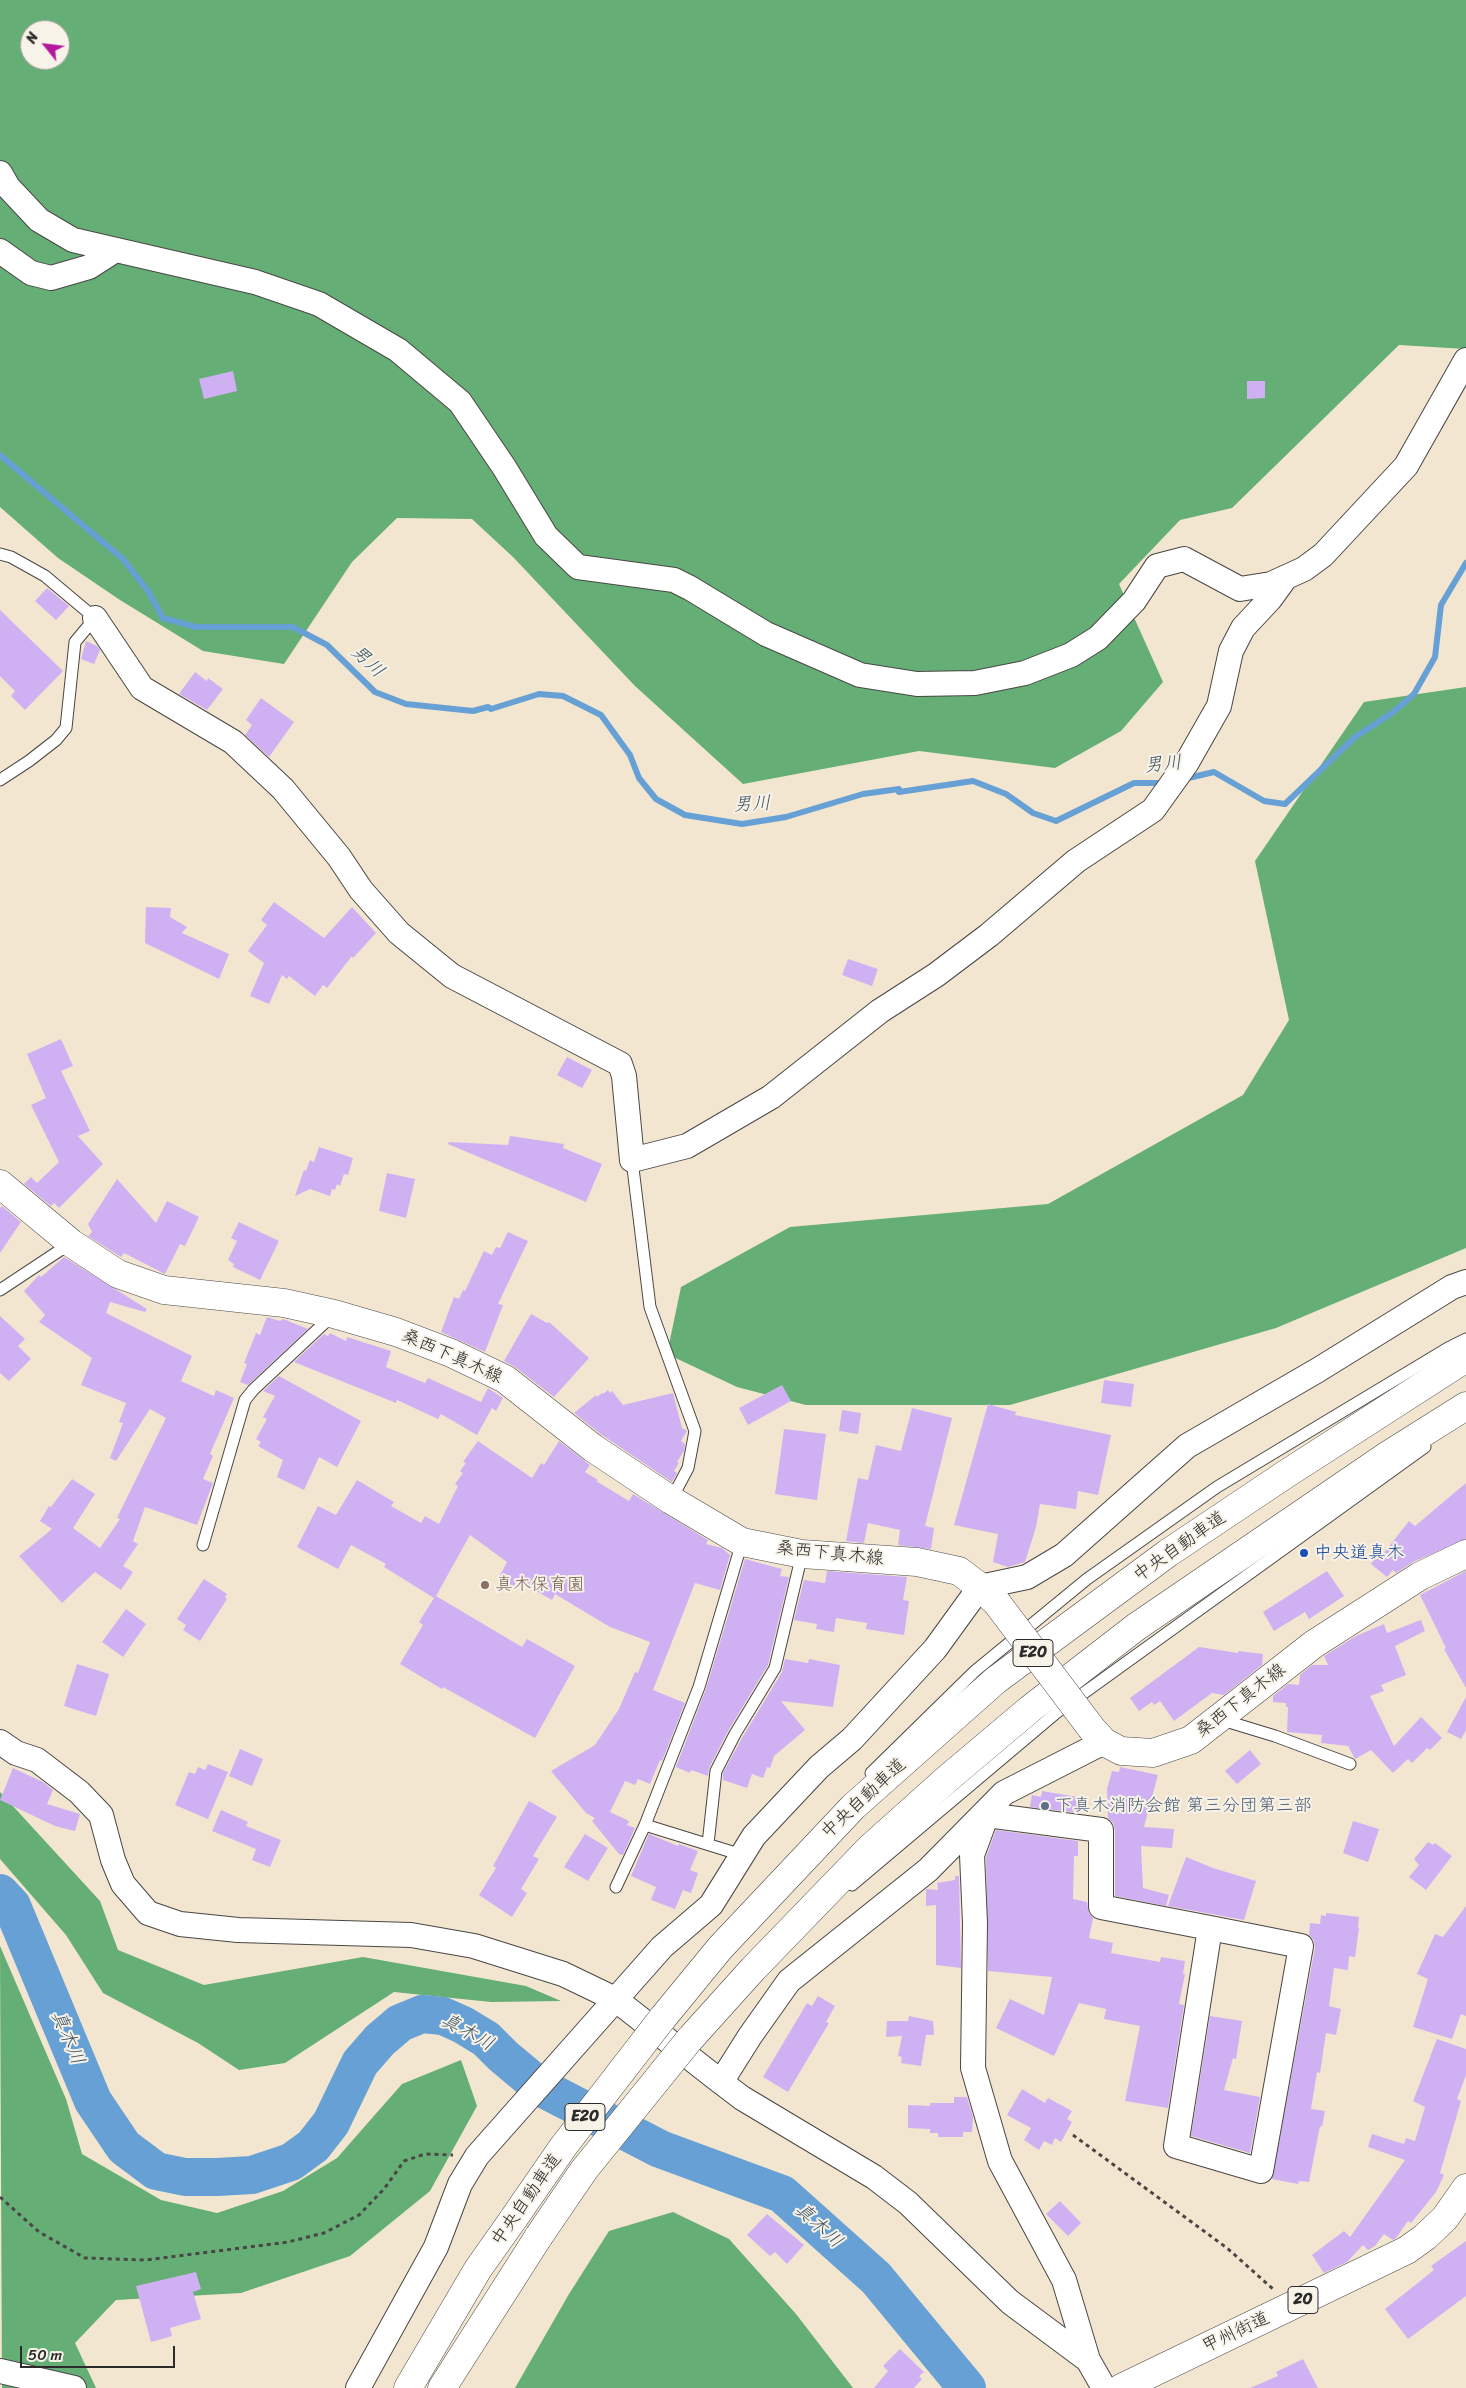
<!DOCTYPE html>
<html>
<head>
<meta charset="utf-8">
<style>
  body { margin:0 }
  #map { position:relative; width:1466px; height:2388px; overflow:hidden; background:#f3e6d0; font-family:Sriracha,sans-serif }
  canvas { display:block }
  .north { position:absolute; left:20px; top:20px; width:50px; height:50px; box-sizing:border-box; background:#f7f3e8; border:1px solid #a5a39c; border-radius:50%; rotate:299deg; font-size:14px; font-weight:700; line-height:20px; text-align:center; color:#2b2b2b }
  .north::after { content:''; display:block; margin:auto; width:18px; height:22px; background:#b5179e; clip-path:polygon(50% 0,100% 100%,50% 72%,0 100%) }
  .scale { position:absolute; left:20px; top:2346px; width:155px; height:22px; box-sizing:border-box; border:2px solid #2b2b2b; border-top:0; padding-left:6px; font-size:15px; line-height:18px; white-space:nowrap; color:#2b2b2b; -webkit-text-stroke:4px #f7f3e8; paint-order:stroke }
</style>
</head>
<body>
<div id="map">
<canvas width="1466" height="2388"></canvas>
<div class="north">N</div>
<div class="scale">50 m</div>
</div>
<script>
const c = document.querySelector('canvas').getContext('2d');
c.lineJoin = 'round';
function paint(path, color) {
  c.fillStyle = color;
  c.fill(path, 'evenodd');
}
function toPath(rows) {
  const path = new Path2D();
  for (const r of rows) {
    path.moveTo(r[0], r[1]);
    for (let i = 2; i < r.length; i += 2) path.lineTo(r[i], r[i + 1]);
  }
  return path;
}
function strokePath(path, color, width, dash) {
  c.strokeStyle = color;
  c.lineWidth = width;
  c.lineCap = dash ? 'butt' : 'round';
  c.setLineDash(dash || []);
  c.stroke(path);
}
function label(font, color, halo, rows, align = 'center') {
  c.font = font + ' Sriracha,"Klee One",sans-serif';
  c.lineWidth = 4;
  c.setLineDash([]);
  c.textBaseline = 'middle';
  c.strokeStyle = halo;
  c.fillStyle = color;
  for (const [text, x, y, turn = 0] of rows) {
    c.save();
    c.translate(x, y);
    c.rotate((+turn || 0) * Math.PI / 180);
    c.textAlign = isNaN(turn) ? turn : align;
    if (halo) c.strokeText(text, 0, 0);
    c.fillText(text, 0, 0);
    c.restore();
  }
}
paint(toPath([
  [0,0,1466,0,1466,349,1399,345,1232,508,1180,520,1119,584,1163,682,1121,731,1055,768,919,751,743,784,635,686,513,557,472,519,397,518,352,562,284,664,203,651,120,600,58,558,0,507],
  [30,30,60,30,60,60,30,60],
  [1466,687,1466,1248,1276,1328,1010,1405,806,1405,737,1387,667,1354,681,1287,790,1227,1048,1204,1243,1095,1289,1020,1255,861,1364,702],
  [0,1792,100,1901,118,1950,204,1985,363,1957,526,1986,561,2001,491,2002,394,1992,285,2063,239,2070,198,2043,103,1993,66,1935,0,1859],
  [0,1946,66,2099,82,2154,161,2200,217,2213,283,2191,337,2158,402,2084,461,2060,477,2106,430,2191,350,2256,241,2293,116,2300,75,2343,96,2388,2,2388],
  [673,2212,729,2239,796,2314,853,2388,515,2388,569,2294,609,2231]
]), '#65ae75');
strokePath(toPath([
  [0,455,123,559,148,591,163,618,196,627,293,627,327,645,375,692,406,704,473,711,488,707,491,709,539,694,563,696,601,715,630,755,639,778,656,799,685,815,742,824,786,817,863,794,899,789,899,792,973,781,1006,794,1033,813,1056,821,1134,783,1165,783],
  [1184,779,1214,772,1264,801,1285,804,1355,737,1392,713,1414,694,1435,657,1441,605,1466,563]
]), '#66a0d5', 6);
strokePath(toPath([
  [0,1893,12,1906,93,2101,124,2147,156,2171,185,2177,217,2177,252,2175,291,2162,313,2146,331,2123,360,2063,380,2040,400,2023,422,2014,443,2016,463,2025,486,2039,503,2056,540,2087,660,2149,782,2194,876,2278,967,2388]
]), '#66a0d5', 38);
paint(toPath([
  [233,371,237,391,204,399,199,379],
  [1247,381,1265,381,1265,398,1247,399],
  [47,588,69,606,56,620,35,601],
  [0,610,63,671,25,710,11,696,15,691,0,676],
  [86,641,97,646,100,650,94,664,81,659],
  [195,672,207,681,208,678,223,689,207,710,179,694],
  [261,698,294,722,269,757,245,735,252,725,246,720],
  [274,902,324,938,352,907,376,933,353,958,352,956,327,988,323,985,315,996,289,976,287,979,282,975,269,1004,250,996,264,963,248,951,267,925,261,920],
  [146,907,171,908,170,917,187,927,182,933,229,954,219,979,145,943],
  [848,959,878,969,872,986,842,975],
  [61,1039,73,1066,61,1071,90,1131,78,1136,103,1164,59,1208,54,1203,51,1206,24,1184,31,1177,37,1183,59,1162,31,1105,46,1098,27,1054],
  [567,1057,592,1070,582,1088,557,1075],
  [510,1136,564,1144,563,1148,602,1164,586,1202,448,1144,449,1142,508,1145],
  [319,1147,353,1158,348,1175,344,1174,340,1186,337,1184,335,1190,332,1189,330,1196,310,1189,295,1196,304,1170,306,1171,310,1160,314,1162],
  [387,1173,415,1179,406,1218,379,1211],
  [117,1179,156,1223,167,1201,199,1217,185,1246,180,1244,165,1274,124,1253,121,1257,88,1236,92,1232,88,1224],
  [2,1206,21,1222,0,1253,0,1208],
  [239,1222,279,1241,260,1280,233,1267,234,1264,228,1260,237,1241,231,1238],
  [508,1232,528,1241,498,1304,503,1305,485,1352,441,1332,454,1297,459,1299,463,1290,465,1291,484,1251,492,1255,496,1247,500,1248],
  [64,1257,147,1309,145,1312,110,1302,106,1313,192,1356,181,1381,214,1396,216,1390,234,1398,210,1454,213,1456,203,1479,213,1483,197,1525,145,1507,133,1541,138,1544,123,1566,133,1572,121,1590,95,1572,62,1603,19,1556,52,1529,40,1521,49,1506,51,1507,72,1479,95,1494,73,1528,100,1548,120,1519,117,1518,166,1418,150,1409,116,1461,110,1458,123,1423,119,1422,126,1403,81,1385,92,1358,39,1322,45,1315,24,1291,39,1275,41,1277],
  [531,1314,547,1323,549,1322,589,1358,554,1397,515,1367,504,1361],
  [0,1316,25,1339,18,1346,31,1359,9,1381,0,1373],
  [267,1317,280,1321,283,1319,308,1329,248,1385,240,1382,247,1364,244,1363,256,1333,260,1335],
  [330,1333,346,1341,347,1337,391,1351,386,1367,425,1383,428,1378,481,1402,488,1388,503,1398,496,1411,492,1408,477,1435,441,1414,438,1419,397,1400,396,1403,294,1362,324,1334,328,1336],
  [279,1376,361,1421,337,1467,319,1457,304,1490,277,1477,283,1460,258,1446,261,1442,256,1439,267,1419,263,1417,275,1396,263,1391],
  [1104,1380,1134,1384,1131,1407,1101,1403],
  [782,1385,791,1401,748,1425,739,1408],
  [608,1390,610,1393,612,1391,623,1405,673,1393,682,1428,687,1431,681,1441,685,1444,684,1451,677,1462,679,1463,674,1471,677,1473,672,1482,602,1435,574,1413,596,1395,597,1397,602,1393,603,1394],
  [988,1404,1016,1412,1015,1415,1111,1435,1098,1495,1078,1491,1076,1509,1040,1504,1036,1527,1025,1562,1008,1567,993,1562,998,1534,954,1525],
  [912,1408,952,1418,925,1526,934,1528,931,1549,898,1545,900,1530,868,1523,864,1543,846,1541,858,1478,868,1480,876,1445,901,1451],
  [842,1410,861,1413,858,1434,839,1431],
  [784,1429,826,1434,817,1500,775,1494],
  [478,1441,532,1478,541,1463,544,1465,559,1441,590,1465,585,1472,598,1480,596,1481,629,1501,633,1494,708,1540,706,1544,722,1548,730,1555,720,1590,695,1583,653,1690,685,1703,662,1761,660,1760,650,1784,638,1779,635,1785,625,1781,610,1812,629,1821,627,1825,635,1828,623,1855,619,1854,592,1821,595,1818,586,1813,551,1771,595,1745,619,1709,635,1672,638,1673,650,1642,610,1627,555,1594,552,1600,517,1580,513,1588,498,1579,507,1562,470,1535,436,1596,522,1647,527,1639,575,1666,535,1738,443,1687,442,1689,400,1664,423,1625,419,1622,434,1598,384,1567,386,1564,351,1545,338,1569,297,1547,318,1506,336,1515,357,1480,394,1502,391,1506,421,1523,425,1516,439,1524,458,1486,455,1484,463,1473,460,1471,466,1463,463,1462],
  [1466,1483,1466,1539,1413,1562,1396,1573,1393,1570,1387,1577,1371,1564,1380,1551,1383,1554,1409,1521,1415,1526],
  [745,1559,782,1569,780,1576,789,1577,768,1665,728,1731,709,1768,708,1776,691,1770,690,1773,676,1767,706,1689],
  [827,1571,907,1577,903,1600,909,1601,904,1635,866,1629,867,1623,836,1618,834,1632,816,1629,817,1624,794,1620,804,1580,825,1583],
  [1327,1571,1344,1596,1309,1619,1305,1612,1274,1631,1263,1612],
  [1466,1571,1466,1688,1444,1649,1446,1648,1420,1595],
  [204,1579,227,1594,225,1597,227,1599,200,1641,183,1630,186,1625,177,1619],
  [126,1609,146,1624,123,1657,102,1642],
  [1421,1620,1425,1631,1395,1646,1406,1675,1381,1685,1384,1691,1370,1696,1394,1746,1421,1717,1442,1738,1430,1750,1427,1748,1412,1763,1408,1759,1393,1773,1371,1750,1355,1759,1348,1746,1321,1743,1322,1735,1287,1732,1288,1707,1286,1707,1286,1703,1273,1702,1273,1696,1288,1684,1299,1685,1300,1675,1312,1665,1328,1665,1324,1656,1356,1636,1384,1624,1387,1633],
  [1199,1647,1238,1653,1238,1651,1263,1654,1262,1665,1224,1695,1212,1693,1174,1721,1160,1701,1154,1705,1152,1702,1139,1711,1130,1698],
  [785,1659,808,1663,809,1659,840,1665,833,1707,781,1701,805,1730,774,1756,770,1768,767,1767,763,1778,752,1774,747,1788,723,1780,723,1773,742,1738,782,1672],
  [77,1664,109,1674,96,1716,64,1706],
  [1466,1697,1466,1730,1461,1739,1447,1732],
  [240,1749,263,1759,252,1786,229,1776],
  [1250,1750,1261,1764,1237,1784,1225,1771],
  [208,1764,228,1772,208,1819,175,1805,189,1772,195,1774,198,1767,205,1770],
  [1120,1767,1158,1775,1144,1827,1174,1829,1172,1848,1141,1846,1143,1888,1169,1895,1166,1906,1115,1896,1115,1830,1113,1823,1108,1818,1107,1789,1112,1771,1119,1772],
  [13,1768,43,1782,53,1790,47,1804,80,1814,75,1831,55,1826,0,1800],
  [1042,1791,1078,1797,1078,1813,1030,1807,1032,1795,1041,1797],
  [529,1801,557,1817,533,1856,539,1859,521,1889,527,1893,512,1917,479,1895,496,1868,493,1866],
  [221,1810,248,1822,246,1826,281,1840,270,1867,252,1860,256,1849,212,1831],
  [1353,1821,1379,1829,1368,1862,1343,1853],
  [996,1830,1078,1841,1078,1856,1074,1856,1073,1899,1087,1902,1089,1913,1093,1918,1089,1938,1113,1943,1111,1953,1160,1962,1161,1957,1185,1961,1183,1974,1185,1974,1179,2004,1184,2005,1168,2108,1125,2101,1140,2026,1104,2019,1106,2009,1079,2003,1054,2056,996,2028,1010,1999,1044,2015,1052,1977,988,1971,986,1857],
  [585,1834,608,1848,588,1881,564,1867],
  [649,1834,678,1846,679,1844,698,1851,690,1870,698,1873,691,1893,683,1890,675,1909,651,1900,656,1887,631,1876],
  [1428,1842,1433,1845,1435,1843,1452,1856,1426,1890,1409,1877,1419,1865,1414,1859],
  [1186,1857,1213,1868,1256,1881,1244,1920,1168,1906],
  [955,1876,959,1876,961,1968,936,1965,936,1905,926,1906,926,1889,938,1890,937,1883,955,1880],
  [1466,1906,1466,2016,1461,2014,1452,2039,1413,2027,1428,1979,1417,1974,1435,1934,1443,1937],
  [1326,1913,1359,1917,1358,1928,1359,1928,1355,1957,1349,1956,1348,1970,1334,1968,1329,2006,1341,2009,1336,2035,1326,2033,1320,2073,1317,2072,1311,2109,1325,2111,1322,2127,1320,2126,1309,2182,1299,2181,1298,2184,1272,2179,1315,1948,1314,1941,1309,1935,1310,1923,1320,1924,1321,1915,1326,1916],
  [818,1996,835,2006,826,2022,829,2023,788,2092,763,2077,807,2003,812,2006],
  [909,2016,933,2021,934,2035,926,2035,921,2066,901,2063,902,2057,898,2056,902,2036,886,2037,887,2021,908,2021],
  [1210,2016,1242,2021,1236,2059,1233,2058,1224,2090,1260,2097,1250,2153,1191,2136],
  [1437,2039,1466,2049,1466,2075,1457,2099,1461,2101,1440,2173,1444,2175,1436,2192,1411,2223,1408,2221,1396,2238,1393,2240,1384,2234,1375,2246,1368,2250,1363,2245,1347,2262,1324,2273,1312,2255,1344,2231,1350,2237,1405,2160,1368,2147,1372,2134,1404,2144,1406,2138,1415,2141,1425,2107,1413,2101],
  [1022,2089,1045,2103,1048,2098,1072,2111,1067,2119,1072,2122,1061,2142,1055,2138,1052,2145,1044,2141,1039,2150,1024,2140,1031,2128,1007,2115],
  [954,2097,967,2097,973,2117,972,2132,963,2132,963,2137,938,2137,938,2133,930,2133,930,2129,908,2128,908,2105,930,2106,930,2103,954,2103],
  [1060,2201,1081,2223,1068,2236,1046,2214],
  [767,2214,804,2245,787,2264,775,2252,770,2256,747,2235],
  [1466,2241,1466,2296,1408,2339,1385,2309,1434,2270,1431,2266],
  [196,2272,201,2289,193,2292,201,2319,170,2328,172,2336,151,2342,136,2286],
  [900,2349,924,2372,919,2376,922,2379,914,2388,874,2388,888,2371,883,2366],
  [1303,2359,1318,2388,1250,2388,1278,2376,1276,2372]
]), '#cfb1f3');
const lane = toPath([
  [0,554,11,557,45,576,95,618,75,642,66,728,56,740,29,761,0,780],
  [632,1160,650,1307,695,1431,688,1468,671,1500],
  [0,1290,71,1243],
  [203,1545,245,1400,253,1390,333,1315],
  [1219,1719,1275,1736,1350,1764],
  [871,1773,975,1671,1087,1579,1217,1487,1448,1348,1466,1339],
  [645,1825,742,1855],
  [708,1844,716,1771,735,1734,775,1668,802,1554],
  [852,1885,1056,1713,1425,1447],
  [616,1887,645,1825,699,1687,742,1542]
]);
const street = toPath([
  [0,173,8,187,39,220,73,240,255,282,319,304,398,350,460,402,504,467,546,536,578,567,674,580,690,588,766,634,860,675,917,684,975,683,1025,673,1071,655,1098,638,1134,601,1157,566,1184,559,1240,589,1271,584,1304,569,1323,555,1406,466,1466,360],
  [0,251,31,273,51,278,89,267,114,251],
  [95,618,142,688,233,742,283,789,339,857,361,890,399,933,452,976,620,1064,624,1076,632,1160,687,1146,771,1097,880,1011,936,975,989,935,1076,861,1153,810,1186,764,1219,706,1231,651,1243,628,1270,599,1286,577],
  [0,1742,16,1753,37,1760,79,1792,101,1815,113,1860,123,1884,148,1913,180,1924,238,1930,411,1935,474,1946,563,1974,615,1999,721,2082,750,2036,789,1981,928,1870,1004,1793,1104,1742],
  [987,1815,1101,1830,1101,1907,1210,1928,1301,1946,1261,2171,1176,2146,1210,1928],
  [986,1817,972,1855,975,1923,973,2068,1000,2161,1064,2280,1088,2360,1104,2388],
  [721,2082,742,2098,874,2177,908,2203,1010,2302,1088,2360],
  [0,2371,74,2388],
  [358,2388,436,2247,460,2184,477,2156,639,1973,662,1947,711,1905,754,1836,819,1767,852,1739,935,1649,980,1587,1027,1577,1064,1555,1187,1446,1318,1370,1452,1287,1466,1282]
]);
const secondary = toPath([
  [0,1184,71,1243,118,1274,164,1290,284,1303,334,1314,396,1332,451,1353,505,1379,593,1448,671,1500,742,1542,802,1554,917,1562,959,1571,980,1587,997,1603],
  [1092,1729,1104,1742,1121,1751,1153,1753,1191,1740,1314,1644,1420,1576,1466,1554]
]);
const highway = toPath([
  [661,2020,720,1948,853,1807,996,1680,1168,1553,1286,1474,1466,1358],
  [689,2040,753,1969,870,1848,947,1779,1030,1709,1136,1627,1388,1455,1466,1406],
  [408,2388,478,2269,514,2218],
  [442,2388,539,2236],
  [1121,2388,1407,2250,1425,2237,1445,2218,1466,2188]
]);
strokePath(lane, '#494744', 13);
strokePath(street, '#494744', 26);
strokePath(secondary, '#494744', 29);
strokePath(highway, '#494744', 29);
strokePath(toPath([
  [1073,2135,1227,2248,1273,2289],
  [0,2197,39,2232,85,2258,145,2260,288,2242,324,2233,359,2215,384,2189,404,2161,425,2154,453,2155]
]), '#494744', 3, [4, 4]);
strokePath(lane, '#fff', 11);
strokePath(street, '#fff', 24);
strokePath(secondary, '#fff', 28);
strokePath(highway, '#fff', 28);
const secondaryBridge = toPath([
  [997,1603,1092,1729]
]);
const highwayBridge = toPath([
  [514,2218,563,2147,661,2020],
  [539,2236,584,2170,689,2040]
]);
strokePath(secondaryBridge, '#494744', 29, []);
strokePath(highwayBridge, '#494744', 29, []);
strokePath(secondaryBridge, '#fff', 28);
strokePath(highwayBridge, '#fff', 28);
for (const [x, y, r, color] of [
  [1304,1553,5,"#1a4fb4"],
  [485,1585,5,"#8d6e63"],
  [1045,1806,5,"#5c6f8a"]
]) {
  const dot = new Path2D();
  dot.arc(x, y, r, 0, 2 * Math.PI);
  c.fillStyle = color;
  c.fill(dot);
  strokePath(dot, '#f7f3e8', 2);
}
for (const [x, y, w] of [
  [1033,1653,40],
  [585,2117,40],
  [1303,2300,30]
]) {
  const box = new Path2D();
  box.roundRect(x - w / 2, y - 13.5, w, 27, 4);
  c.fillStyle = '#f7f3e8';
  c.fill(box);
  strokePath(box, '#2b2b2b', 1);
}
label('bold 16px', '#2b2b2b', null, [
  ["E20",1033,1653],
  ["E20",585,2117],
  ["20",1303,2300]
]);
label('18px', '#2b2b2b', '#f7f3e8', [
  ["桑西下真木線",452,1357,24],
  ["中央自動車道",1180,1547,-35],
  ["桑西下真木線",830,1554,6],
  ["桑西下真木線",1241,1701,-38],
  ["中央自動車道",864,1799,-43],
  ["中央自動車道",527,2200,-55],
  ["甲州街道",1236,2333,-26]
]);
label('18px', '#164399', '#f7f3e8', [
  ["中央道真木",1314,1553]
], 'left');
label('18px', '#785e54', '#f7f3e8', [
  ["真木保育園",495,1585]
], 'left');
label('18px', '#4e5e75', '#f7f3e8', [
  ["下真木消防会館 第三分団第三部",1055,1806]
], 'left');
label('italic 19px', '#405466', '#f7f3e8', [
  ["男川",367,662,43],
  ["男川",1163,765,-6],
  ["男川",752,805,-3],
  ["真木川",467,2033,29],
  ["真木川",67,2038,67],
  ["真木川",818,2226,42]
]);
</script>
</body>
</html>
